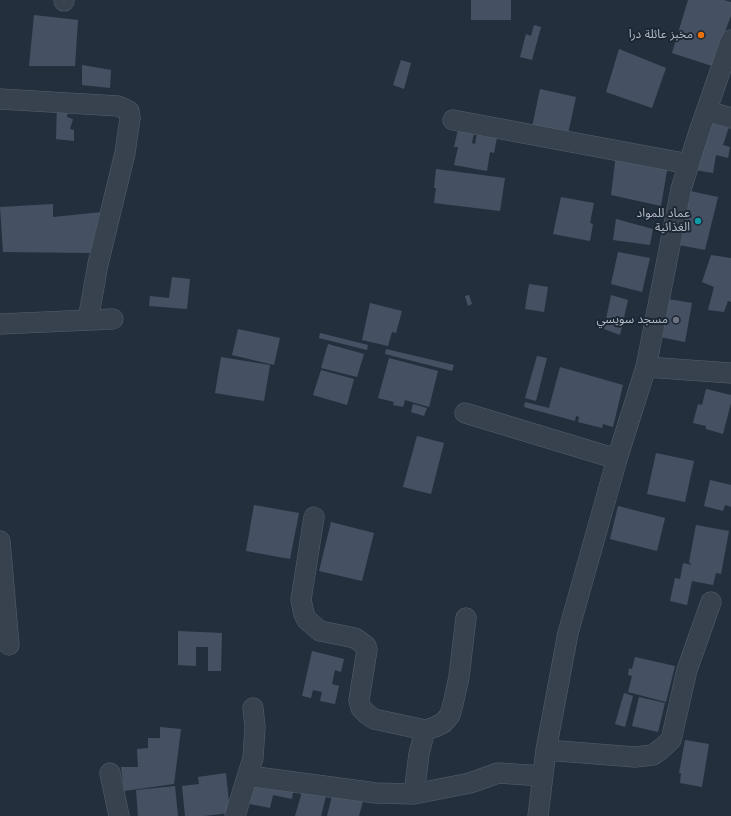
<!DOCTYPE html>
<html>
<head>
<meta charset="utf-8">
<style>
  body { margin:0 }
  canvas { display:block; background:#242f3e }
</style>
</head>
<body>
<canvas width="731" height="816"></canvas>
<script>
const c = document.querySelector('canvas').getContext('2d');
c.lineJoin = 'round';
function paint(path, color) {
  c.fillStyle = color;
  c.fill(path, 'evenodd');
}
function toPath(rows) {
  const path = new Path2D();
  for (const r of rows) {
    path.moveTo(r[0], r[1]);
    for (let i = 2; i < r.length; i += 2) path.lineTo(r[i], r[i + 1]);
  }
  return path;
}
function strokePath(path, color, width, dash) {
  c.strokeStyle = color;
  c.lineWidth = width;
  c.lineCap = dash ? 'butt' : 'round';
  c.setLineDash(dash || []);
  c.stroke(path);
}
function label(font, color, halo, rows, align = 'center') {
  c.font = font + ' Arial,"Noto Sans Arabic",sans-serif';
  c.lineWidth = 4;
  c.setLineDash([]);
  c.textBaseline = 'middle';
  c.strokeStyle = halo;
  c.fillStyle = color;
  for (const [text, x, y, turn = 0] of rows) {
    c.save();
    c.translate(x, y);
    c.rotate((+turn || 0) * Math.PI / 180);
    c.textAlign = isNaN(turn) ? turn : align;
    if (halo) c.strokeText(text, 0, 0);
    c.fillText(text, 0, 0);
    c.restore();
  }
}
paint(toPath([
  [471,0,511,0,511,20,471,20],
  [688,0,724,0,731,2,731,16,712,66,672,53],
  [34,15,78,20,75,66,29,66],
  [534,25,541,27,532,60,520,57,526,34,531,36],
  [619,49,666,68,652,108,606,92],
  [401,60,411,63,404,89,393,85],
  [82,65,111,70,110,88,82,85],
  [540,89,576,97,568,134,532,127],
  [57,104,69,105,67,117,73,119,70,129,74,130,74,141,56,139],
  [709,120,729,127,723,145,730,147,728,158,716,155,713,173,695,170],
  [459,125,475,128,472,143,475,144,478,128,498,132,494,153,490,152,487,171,454,165,458,147,454,147],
  [616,154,668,165,661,206,611,195],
  [436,169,505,178,500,211,434,203,436,188,434,188],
  [690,191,718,197,705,250,679,245],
  [561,197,594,203,590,223,593,224,590,241,553,234],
  [53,204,53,217,102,212,94,253,3,252,0,207],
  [616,219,653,229,650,245,613,240],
  [618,252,650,258,642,292,611,284],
  [711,255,731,258,731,302,728,301,724,312,708,310,714,287,702,282],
  [172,277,190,279,187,309,149,306,150,296,169,298],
  [529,284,548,287,544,312,525,309],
  [469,295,472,304,468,306,465,296],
  [611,295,628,300,620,335,604,329],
  [668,299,692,303,685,342,660,337],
  [370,303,402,311,396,333,392,332,388,346,362,340],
  [238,329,280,338,274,365,232,355],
  [320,333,368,345,367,350,319,338],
  [328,344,364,354,357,377,321,368],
  [386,349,454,365,452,371,385,354],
  [537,356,547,358,536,401,525,398],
  [221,357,270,365,264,401,215,393],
  [389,358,438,371,429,407,405,400,403,407,393,405,394,402,378,398],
  [560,367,623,385,613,427,603,424,602,428,578,422,579,417,576,416,575,421,524,407,525,402,549,408],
  [321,370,354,379,347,405,313,395],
  [706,389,731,395,731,403,723,434,706,429,706,426,693,423,698,404,702,405],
  [413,404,427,408,424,416,411,412],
  [417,436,444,443,431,494,403,487],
  [656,453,694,461,685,502,647,494],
  [710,480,731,485,731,507,725,505,723,511,704,506],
  [254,505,299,513,290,559,246,551],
  [618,506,665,518,657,551,610,539],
  [331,522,374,533,362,581,319,571],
  [696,525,729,531,721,574,716,573,713,585,692,581,687,605,670,601,675,578,680,579,683,563,692,565,689,562],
  [178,631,222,633,221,671,208,671,208,647,196,647,196,666,178,665],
  [312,651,344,659,341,672,335,670,332,684,339,686,335,704,320,701,322,692,313,690,311,698,302,696],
  [635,657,675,666,666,702,628,692,632,676,628,675,629,668,632,669],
  [624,693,633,696,625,727,615,724],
  [639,697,665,703,658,732,632,726],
  [160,727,181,729,174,784,124,791,121,767,138,767,137,749,148,748,148,738,160,738],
  [685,740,709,744,702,787,680,783,681,773,679,773],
  [226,773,230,813,204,816,185,816,182,786,199,784,198,777],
  [250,778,294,786,292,799,273,795,270,808,245,803],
  [304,785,327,792,321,816,295,816],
  [175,786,178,816,138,816,136,790],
  [333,792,363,801,359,816,327,816]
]), '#455162');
const street = toPath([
  [64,1,64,0],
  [0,99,118,106,129,111,130,118,125,153,98,264,88,320],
  [707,111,731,118],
  [453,120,689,164],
  [0,324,113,319],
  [646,367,731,373],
  [465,413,617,459],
  [314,517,301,600,304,614,307,620,320,631,355,638,366,646,367,650,359,700,361,708,367,714,374,719,425,730],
  [0,541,9,645],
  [546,750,635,757,653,755,661,749,671,740,687,670,711,602],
  [110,773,119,816],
  [249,776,376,793,414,794,470,783,498,773,543,776],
  [414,794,419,754,425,730,435,727,443,723,450,715,453,704,459,677,466,618],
  [235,816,253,758,255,727,253,708],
  [538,816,546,750,568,633,617,459,646,367,681,189,699,132,731,40]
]);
strokePath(street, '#565f6c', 21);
strokePath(street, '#38414e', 20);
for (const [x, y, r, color] of [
  [701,35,4,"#e8710a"],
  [698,221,4,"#0f9aa8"],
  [676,320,4,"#6b7280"]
]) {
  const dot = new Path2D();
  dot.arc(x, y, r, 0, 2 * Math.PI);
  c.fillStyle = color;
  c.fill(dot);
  strokePath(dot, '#1d2633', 1.5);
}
label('12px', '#b4bcc9', '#1d2633', [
  ["مخبز عائلة درا",693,35],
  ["عماد للمواد",690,214],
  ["الغذائية",690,228],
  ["مسجد سويسي",668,320]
], 'right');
</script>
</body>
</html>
